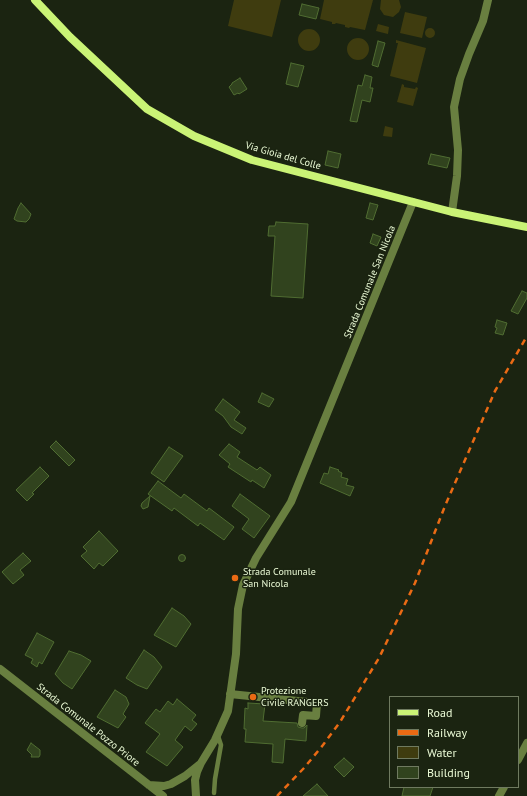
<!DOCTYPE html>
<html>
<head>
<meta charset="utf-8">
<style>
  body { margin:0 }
  #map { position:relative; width:527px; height:796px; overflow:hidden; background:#1b2411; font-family:"PT Sans",sans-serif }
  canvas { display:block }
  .legend { position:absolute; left:389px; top:696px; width:130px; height:92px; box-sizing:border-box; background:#1b2411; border:1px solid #6f7a60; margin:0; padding:5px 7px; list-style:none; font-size:12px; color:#ecfcd7 }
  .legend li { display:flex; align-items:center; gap:8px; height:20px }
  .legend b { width:20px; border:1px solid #6f7a60 }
</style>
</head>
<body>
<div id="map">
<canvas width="527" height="796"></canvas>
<ul class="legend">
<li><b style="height:5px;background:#caf376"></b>Road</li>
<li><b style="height:5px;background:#ea6a14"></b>Railway</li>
<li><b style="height:11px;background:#3f3c0f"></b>Water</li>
<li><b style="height:11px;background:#31431e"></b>Building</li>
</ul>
</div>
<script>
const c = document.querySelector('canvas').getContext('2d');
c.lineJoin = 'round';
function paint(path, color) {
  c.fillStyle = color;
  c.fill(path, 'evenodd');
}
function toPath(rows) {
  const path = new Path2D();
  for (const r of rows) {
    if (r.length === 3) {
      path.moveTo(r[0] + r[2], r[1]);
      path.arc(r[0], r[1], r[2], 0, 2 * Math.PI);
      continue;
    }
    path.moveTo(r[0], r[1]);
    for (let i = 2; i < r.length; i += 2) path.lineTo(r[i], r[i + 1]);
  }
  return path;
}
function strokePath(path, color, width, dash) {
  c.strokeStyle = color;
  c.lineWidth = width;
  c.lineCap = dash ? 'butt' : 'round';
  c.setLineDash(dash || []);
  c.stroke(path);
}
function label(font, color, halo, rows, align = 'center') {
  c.font = font + ' "PT Sans",sans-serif';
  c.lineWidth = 3;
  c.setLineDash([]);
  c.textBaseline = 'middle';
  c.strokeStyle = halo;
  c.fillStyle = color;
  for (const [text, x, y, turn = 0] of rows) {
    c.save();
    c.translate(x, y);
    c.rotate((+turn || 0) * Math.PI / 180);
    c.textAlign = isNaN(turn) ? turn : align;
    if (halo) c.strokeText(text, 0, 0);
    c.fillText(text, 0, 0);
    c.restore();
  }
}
paint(toPath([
  [234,0,281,0,272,37,228,26],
  [324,0,373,0,365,30,350,27,349,28,345,27,345,25,336,23,335,24,332,24,332,22,320,19],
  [381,0,399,0,401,7,399,12,393,17,384,15,380,9],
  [405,12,427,17,422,38,400,33],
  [378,24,389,27,388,34,376,31],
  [430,33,5],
  [309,40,11],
  [358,49,11],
  [396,40,426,48,417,83,390,76,398,43,396,43],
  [402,84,404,85,404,87,415,89,416,87,418,88,413,106,397,102],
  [385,126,393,128,392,137,383,136]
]), '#3f3c0f');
const building = toPath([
  [302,4,319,8,316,19,299,15,302,4],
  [378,41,385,43,378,67,372,65,378,41],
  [291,63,304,66,298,87,286,84,291,63],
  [365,75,372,77,370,88,373,88,370,102,362,100,357,122,350,121,358,85,362,86,365,75],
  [240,78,247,89,239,94,238,93,234,95,229,87,232,84,232,83,240,78],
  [328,151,341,154,338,168,325,165,328,151],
  [431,154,450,158,447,168,428,164,431,154],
  [21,203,31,214,29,219,26,222,17,221,14,219,18,208,21,203],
  [370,203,378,205,373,220,366,218,370,203],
  [276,222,308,224,303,298,271,296,275,236,268,236,269,226,275,226,276,222],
  [373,234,381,237,377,246,370,243,373,234],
  [522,291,527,293,527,298,518,314,511,311,522,291],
  [497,320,507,323,503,335,495,333,497,328,495,327,497,320],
  [262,393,274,399,269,407,258,402,262,393],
  [223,399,240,412,234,420,246,428,242,434,231,427,223,416,215,410,223,399],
  [56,441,75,460,69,466,50,447,56,441],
  [229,444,240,452,237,457,257,470,260,467,271,475,264,488,252,480,251,482,228,467,230,464,219,455,229,444],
  [169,447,183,456,164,482,151,473,169,447],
  [40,467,49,476,32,493,34,494,27,501,16,490,40,467],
  [330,467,339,470,338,471,342,473,341,477,348,479,346,485,354,487,350,496,320,483,324,473,328,474,330,467],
  [158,481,181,498,184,494,207,511,209,508,234,527,224,540,200,523,198,526,174,508,172,511,148,494,158,481],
  [240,494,270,516,254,538,242,529,249,519,232,506,240,494],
  [150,496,148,507,143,509,141,506,142,503,150,496],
  [99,531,118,551,103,566,99,563,94,569,81,556,87,551,83,547,99,531],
  [23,553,31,561,20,570,24,575,13,584,2,572,23,553],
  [182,558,3.5],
  [172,608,184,616,191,624,176,647,154,635,172,608],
  [37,633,54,642,42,664,39,662,37,667,31,663,33,659,25,655,37,633],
  [144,650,154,657,162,667,147,689,137,685,126,678,144,650],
  [69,651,81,655,91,661,72,689,63,683,55,674,69,651],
  [115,690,126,697,129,704,123,714,126,717,118,728,97,717,115,690],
  [177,699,196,715,192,720,197,724,191,731,185,726,175,740,183,747,167,766,146,752,160,734,145,723,156,709,160,712,168,701,173,705,177,699],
  [248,703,265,704,263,721,297,723,298,727,302,728,304,728,307,725,306,741,285,739,283,763,272,762,273,744,245,742,246,729,244,729,245,708,248,709,248,703],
  [31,743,40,750,40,755,39,757,31,757,32,755,27,750,31,743],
  [344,758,354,767,344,777,334,767,344,758],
  [317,784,328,796,303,796,317,784],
  [404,787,433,787,430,796,402,796,404,787]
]);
paint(building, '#31431e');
strokePath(building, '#506d32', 1);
strokePath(toPath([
  [214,793,215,779,221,745,218,736]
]), '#697f40', 4.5);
strokePath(toPath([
  [452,212,457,176,458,150,454,107,460,79,469,54,483,21,488,0],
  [0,669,163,796],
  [230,694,317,703,316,716,303,715,302,723],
  [518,760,527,743],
  [149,785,164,786,171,784,185,776,200,764],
  [196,796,195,780,197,772,201,763,215,740,228,711,236,654,238,609,243,585,256,558,291,502,413,202],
  [499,796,504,787]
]), '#697f40', 8);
strokePath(toPath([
  [35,0,70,37,147,109,194,136,252,160,452,212,527,227]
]), '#caf376', 8);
strokePath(toPath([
  [277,796,304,768,323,745,340,722,379,658,415,583,445,506,495,391,527,336]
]), '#ea6a14', 2.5, [6, 5]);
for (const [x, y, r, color] of [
  [235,578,4,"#ea6a14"],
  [253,697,4,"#ea6a14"]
]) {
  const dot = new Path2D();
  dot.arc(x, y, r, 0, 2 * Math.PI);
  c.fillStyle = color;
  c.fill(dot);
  strokePath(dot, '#1b2411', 1.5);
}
label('10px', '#ecfcd7', '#1b2411', [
  ["Via Gioia del Colle",283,156,16],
  ["Strada Comunale San Nicola",370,282,-68],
  ["Strada Comunale Pozzo Priore",88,725,38]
]);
label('10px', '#ecfcd7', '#1b2411', [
  ["Strada Comunale",243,572],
  ["San Nicola",243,584],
  ["Protezione",261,691],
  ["Civile RANGERS",261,703]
], 'left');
</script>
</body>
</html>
